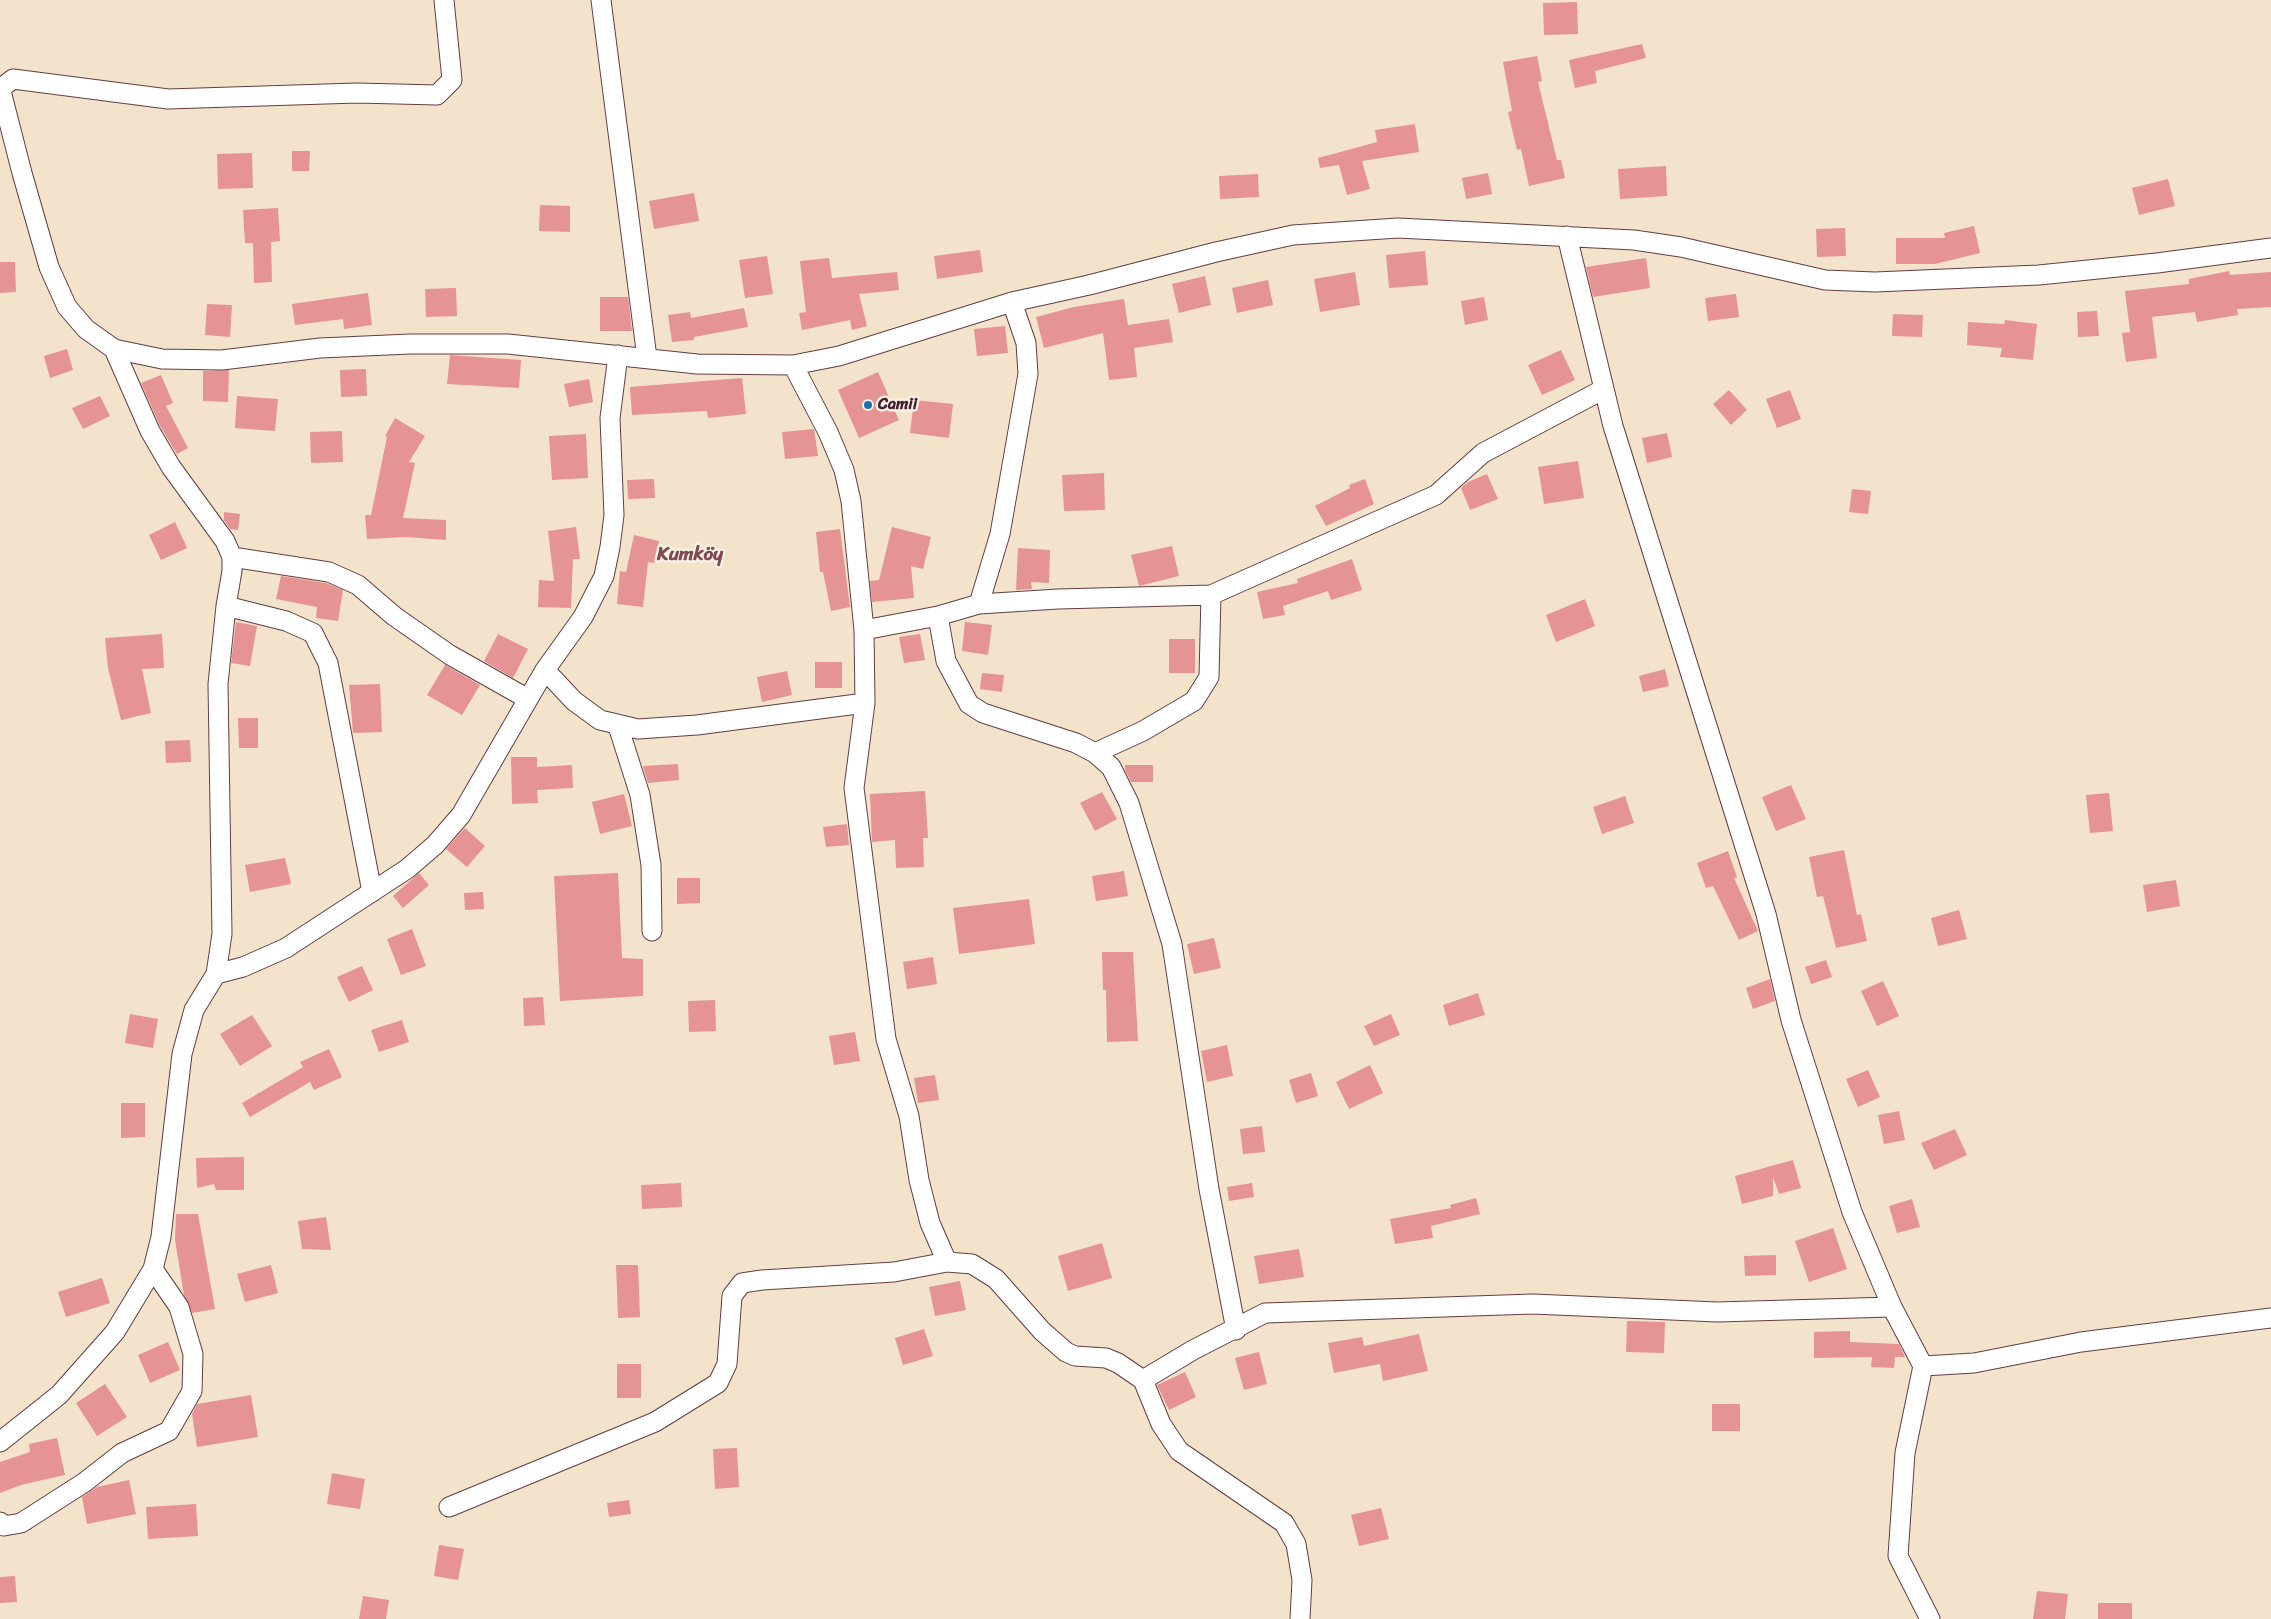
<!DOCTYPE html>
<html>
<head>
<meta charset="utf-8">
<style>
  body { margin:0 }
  canvas { display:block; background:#f3e3cb }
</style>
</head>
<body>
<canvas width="2271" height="1619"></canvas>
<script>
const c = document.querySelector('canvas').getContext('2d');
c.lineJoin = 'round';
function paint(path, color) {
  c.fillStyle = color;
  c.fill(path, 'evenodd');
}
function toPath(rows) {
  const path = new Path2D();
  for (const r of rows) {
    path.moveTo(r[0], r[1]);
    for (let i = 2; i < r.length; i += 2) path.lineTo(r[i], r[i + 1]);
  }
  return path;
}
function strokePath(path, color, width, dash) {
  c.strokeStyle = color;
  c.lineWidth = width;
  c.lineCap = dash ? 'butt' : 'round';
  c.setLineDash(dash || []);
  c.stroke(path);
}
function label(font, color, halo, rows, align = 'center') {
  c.font = font + ' Sriracha,sans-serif';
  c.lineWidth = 4.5;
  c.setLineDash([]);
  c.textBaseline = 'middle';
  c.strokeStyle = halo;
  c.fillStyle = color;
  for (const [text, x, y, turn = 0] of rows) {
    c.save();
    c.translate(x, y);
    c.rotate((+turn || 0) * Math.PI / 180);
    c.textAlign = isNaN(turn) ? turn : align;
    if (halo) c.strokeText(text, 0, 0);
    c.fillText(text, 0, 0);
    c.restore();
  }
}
paint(toPath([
  [1577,2,1578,34,1544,35,1543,3],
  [1642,44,1646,58,1595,71,1597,83,1575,88,1569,60],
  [1537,56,1542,81,1538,82,1557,160,1561,160,1565,178,1529,186,1521,149,1517,150,1508,112,1512,111,1503,62],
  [1415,124,1419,152,1362,161,1370,189,1347,195,1339,165,1320,168,1318,158,1377,142,1375,130],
  [292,151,310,151,309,171,292,171],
  [252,153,253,188,218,189,217,154],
  [1666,166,1667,196,1620,199,1618,169],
  [1488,173,1492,194,1466,199,1462,178],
  [1258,174,1259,197,1220,199,1219,176],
  [2168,179,2175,206,2139,215,2132,188],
  [694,193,699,221,654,229,649,201],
  [540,205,570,206,570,232,539,231],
  [278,208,280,241,271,242,272,282,254,283,253,243,245,243,243,210],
  [1974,226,1980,253,1935,264,1896,264,1896,238,1945,238,1944,233],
  [1845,228,1846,256,1817,257,1816,229],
  [980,250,983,272,937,279,934,256],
  [1425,251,1428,285,1389,288,1386,255],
  [767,256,773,294,745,298,739,260],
  [829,258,832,278,897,272,899,290,859,294,867,326,852,330,850,320,802,330,799,313,806,312,800,261],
  [1646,258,1650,288,1593,297,1586,267],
  [0,262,15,262,16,292,0,293],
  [2229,271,2230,275,2271,272,2271,307,2237,309,2238,315,2197,322,2195,312,2152,317,2157,358,2126,362,2122,333,2130,332,2125,291,2189,284,2189,279],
  [1355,272,1360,305,1320,312,1314,279],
  [1205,276,1211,305,1179,313,1172,284],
  [1268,280,1273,305,1237,313,1232,288],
  [456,288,457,316,426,317,425,289],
  [368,293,372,325,344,329,343,319,295,325,292,304],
  [1736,294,1739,317,1708,321,1705,298],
  [600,297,628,297,632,331,600,331],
  [1484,297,1488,320,1465,325,1461,301],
  [1124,299,1128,325,1169,319,1173,342,1134,348,1137,377,1109,380,1103,333,1044,348,1036,317,1074,307],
  [207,304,232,305,230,337,205,335],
  [744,308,748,327,694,337,694,340,672,342,668,315,690,312,691,318],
  [2097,311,2099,336,2078,337,2077,312],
  [1893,314,1923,315,1922,337,1892,336],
  [2005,320,2037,324,2033,360,2000,357,2002,348,1967,345,1968,322,2004,324],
  [1005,326,1008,353,977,356,974,329],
  [67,349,73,370,50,378,44,356],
  [1561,350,1575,380,1542,395,1528,365],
  [450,355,521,360,519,388,447,384],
  [366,369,367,396,341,397,340,370],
  [229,370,228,402,203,401,203,371],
  [878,372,899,420,859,438,838,390],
  [161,375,173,403,166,406,188,448,177,454,160,426,141,383],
  [742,378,746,414,708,418,707,411,632,415,630,387],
  [589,379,593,402,569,407,564,384],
  [1729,390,1747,410,1731,425,1713,404],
  [1790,390,1801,419,1777,428,1766,399],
  [100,396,110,416,83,429,72,408],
  [237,396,278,399,275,431,235,428],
  [914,400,953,404,949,438,910,433],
  [395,418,425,436,409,462,415,463,403,518,446,520,446,540,406,537,367,539,365,515,371,515,387,437,385,436],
  [814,429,818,456,785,459,782,432],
  [342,431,343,462,311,463,310,432],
  [1667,433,1672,457,1647,463,1642,438],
  [586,434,588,478,552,480,549,436],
  [1578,461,1584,498,1544,504,1538,467],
  [1104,473,1105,510,1064,511,1062,475],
  [1487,474,1498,499,1470,510,1461,488,1468,482],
  [654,479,655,498,628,499,627,480],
  [1365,479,1374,504,1326,526,1315,506,1350,488,1349,485],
  [1852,489,1871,491,1868,514,1849,512],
  [224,512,240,514,238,530,230,529,224,520],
  [175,522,187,548,161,560,149,535],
  [576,527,580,559,573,559,571,608,538,607,539,580,554,581,548,531],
  [892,527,931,537,923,569,911,566,914,598,872,602,870,581,879,580],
  [840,529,850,607,831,611,823,572,820,572,816,532],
  [634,535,659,541,654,563,648,562,643,607,617,604,620,571,626,572],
  [1172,546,1179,576,1139,586,1131,555],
  [1018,548,1050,550,1049,583,1031,582,1032,589,1016,590],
  [1352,559,1362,590,1331,600,1328,591,1283,606,1285,615,1263,619,1257,592,1298,583,1297,579],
  [281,576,326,583,343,590,338,621,316,618,317,607,276,599],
  [1585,599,1595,626,1556,642,1546,615],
  [236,622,257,626,250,666,231,663],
  [965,622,992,625,988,655,962,651],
  [162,634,164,668,142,669,151,713,121,720,108,668,105,638],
  [498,634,528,649,513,678,484,661],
  [920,634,925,660,904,663,899,637],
  [1169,639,1195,639,1195,673,1169,673],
  [815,662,842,662,842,688,815,688],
  [445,665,480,685,462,715,427,695],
  [1665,669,1669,686,1643,692,1639,676],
  [787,671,792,695,762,702,757,677],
  [982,673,1004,675,1002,692,980,689],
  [380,684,382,732,353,733,349,685],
  [238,718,258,718,258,748,239,748],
  [190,740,191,762,166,763,165,741],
  [511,757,537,757,537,767,572,765,573,788,537,790,538,803,512,804],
  [678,764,679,780,648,783,643,766],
  [1125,765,1153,765,1153,782,1131,782,1125,770],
  [1791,785,1806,819,1776,831,1762,797],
  [925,791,928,838,923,838,924,867,896,868,895,840,872,842,870,794],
  [1102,792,1117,819,1095,831,1080,803],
  [2109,793,2113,831,2090,833,2086,795],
  [624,794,632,826,600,834,592,802],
  [1625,796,1634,823,1602,834,1593,807],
  [847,824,849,845,826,847,823,827],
  [465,828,485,846,467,867,446,849],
  [1844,850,1857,915,1861,914,1867,941,1836,948,1823,896,1817,897,1809,857],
  [1728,851,1737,877,1734,878,1758,931,1739,940,1713,886,1706,888,1697,863],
  [285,858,291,884,250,892,245,865],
  [1124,871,1128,896,1096,901,1092,876],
  [419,873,429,885,403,908,393,896],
  [618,873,622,958,643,959,643,996,560,1001,554,876],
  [677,878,700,878,700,903,677,904],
  [2176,880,2180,906,2147,912,2143,885],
  [483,892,484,909,465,910,464,893],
  [1029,899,1035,944,959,954,953,908],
  [1959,910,1967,939,1938,946,1931,918],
  [412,929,426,966,401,975,387,939],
  [1214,938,1221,968,1194,974,1187,944],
  [1102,952,1133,952,1138,1041,1107,1042,1106,990,1103,990],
  [933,957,937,984,907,989,903,962],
  [1826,960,1832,977,1811,984,1805,967],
  [362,966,373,990,349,1002,337,977],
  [1770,979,1775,1001,1753,1009,1746,988],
  [1883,981,1899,1016,1877,1026,1861,991],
  [1478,993,1485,1015,1449,1026,1443,1005],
  [543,997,545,1025,524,1026,523,998],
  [715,1000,716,1031,689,1032,688,1001],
  [130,1014,158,1019,153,1048,125,1043],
  [1391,1014,1400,1035,1374,1046,1364,1026],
  [252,1015,272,1046,240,1066,220,1034],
  [402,1020,409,1042,379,1052,371,1030],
  [855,1032,860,1061,834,1065,829,1036],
  [1227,1045,1233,1076,1207,1082,1201,1051],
  [329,1049,342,1077,314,1090,310,1082,250,1117,242,1103,303,1067,300,1062],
  [1370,1065,1383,1093,1349,1109,1336,1082],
  [1868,1070,1880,1097,1858,1107,1846,1079],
  [1311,1073,1318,1096,1296,1103,1289,1080],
  [935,1075,939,1100,918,1103,914,1078],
  [121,1103,145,1103,145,1137,121,1138],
  [1899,1111,1905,1140,1884,1144,1878,1115],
  [1262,1126,1265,1152,1243,1154,1240,1129],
  [1955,1129,1967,1155,1934,1170,1921,1143],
  [244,1157,244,1190,216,1190,214,1184,197,1188,196,1158],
  [1793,1160,1801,1188,1779,1194,1773,1177,1773,1196,1742,1204,1735,1176],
  [681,1183,682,1207,642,1209,641,1185],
  [1252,1183,1254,1197,1229,1201,1227,1187],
  [1476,1198,1480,1214,1431,1226,1433,1238,1395,1244,1390,1219,1451,1208,1450,1205],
  [1912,1199,1920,1227,1897,1233,1889,1206],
  [176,1214,198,1214,215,1309,192,1313,184,1295,175,1240],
  [326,1217,331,1250,302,1249,298,1221],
  [1833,1228,1847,1269,1809,1282,1795,1241],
  [1102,1243,1112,1278,1068,1291,1058,1256],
  [1299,1249,1304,1277,1259,1284,1254,1256],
  [1776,1255,1776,1275,1745,1276,1744,1256],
  [271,1265,278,1293,245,1302,237,1274],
  [616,1265,638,1265,640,1317,618,1318],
  [102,1278,110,1303,66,1317,58,1292],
  [960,1281,966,1310,935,1316,929,1287],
  [1627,1321,1665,1322,1664,1353,1626,1352],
  [924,1329,933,1356,903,1365,895,1338],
  [1850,1331,1850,1342,1899,1344,1905,1357,1895,1357,1894,1368,1871,1367,1872,1357,1814,1358,1814,1332],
  [1419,1334,1428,1371,1383,1381,1380,1364,1334,1373,1328,1343,1362,1337,1364,1346],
  [168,1342,180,1370,150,1383,138,1355],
  [1259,1352,1267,1384,1244,1390,1235,1358],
  [617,1364,641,1364,641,1398,617,1398],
  [1185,1372,1196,1397,1169,1410,1157,1385],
  [105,1384,127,1417,97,1436,76,1403],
  [251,1395,258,1437,197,1447,192,1414,197,1404],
  [1712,1404,1740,1404,1740,1431,1712,1431],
  [57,1438,65,1475,21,1485,0,1493,0,1462,30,1452,29,1444],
  [737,1448,739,1487,715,1489,713,1449],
  [332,1473,365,1479,360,1509,327,1504],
  [129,1480,136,1514,87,1524,82,1497,97,1487],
  [629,1500,631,1514,609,1517,607,1503],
  [196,1504,198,1536,148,1539,146,1507],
  [1381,1508,1389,1539,1359,1546,1351,1515],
  [439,1545,464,1549,458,1580,434,1576],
  [15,1576,17,1602,0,1603,0,1577],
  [2037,1591,2068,1594,2065,1619,2033,1619],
  [363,1596,389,1600,386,1619,359,1619],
  [2098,1603,2132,1603,2132,1619,2098,1619]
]), '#e59493');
const minor = toPath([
  [601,0,647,358],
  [0,87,22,173,49,267,67,307,86,329,114,349,150,431,171,467,225,541,232,557,232,571,226,606,218,684,222,934,216,974],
  [1,88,13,79,168,99,357,93,437,95,452,80,444,0],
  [1567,236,1613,426,1766,914,1791,1020,1852,1212,1892,1307,1923,1366,1905,1453,1898,1556,1930,1619],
  [114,349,162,359,222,360,320,348,410,344,508,344,697,364,793,365,839,356,1012,302,1089,285,1216,252,1293,235,1398,228,1634,240,1681,247,1825,280,1875,282,2039,275,2157,263,2271,248],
  [793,365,828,432,844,470,851,501,864,630,865,703,854,788,886,1039,909,1116,919,1180,930,1223,947,1262,972,1264,996,1279,1042,1331,1066,1352,1075,1356,1106,1358,1118,1363,1143,1380,1161,1424,1179,1451,1284,1523,1296,1544,1302,1580,1300,1619],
  [232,557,329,572,358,585,394,616,450,655,528,699],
  [979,604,1058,599,1211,595],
  [226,606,286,621,313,633,328,663,372,892],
  [938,616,946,661,969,704,983,713,1076,743,1095,753,1111,767,1129,803,1172,944,1209,1189,1236,1330],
  [864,630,938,616,979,604,1000,534,1028,374,1026,343,1012,302],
  [545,670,574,701,600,720,638,729,697,725,865,703],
  [618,726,640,795,651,865,652,931],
  [1095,753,1143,731,1194,701,1209,677,1211,595,1436,495,1483,453,1604,389],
  [1923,1366,1974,1363,2081,1342,2271,1318],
  [1143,1380,1193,1350,1265,1313,1533,1304,1717,1312,1892,1307],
  [0,1442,59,1395,115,1332,153,1269,161,1237,182,1054,194,1010,216,974,243,967,286,948,407,869,435,845,461,815,545,670,583,617,604,576,610,547,614,515,610,418,618,355],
  [449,1507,655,1422,718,1383,727,1364,732,1296,742,1283,762,1280,894,1272,947,1262],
  [0,1522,4,1526,21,1523,85,1482,122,1453,169,1431,192,1391,193,1354,179,1307,153,1269]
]);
strokePath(minor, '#633c43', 21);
strokePath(minor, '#fff', 19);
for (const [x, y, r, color] of [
  [868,405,5,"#1f6fb2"]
]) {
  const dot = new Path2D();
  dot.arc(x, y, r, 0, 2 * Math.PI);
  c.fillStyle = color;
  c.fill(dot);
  strokePath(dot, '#f7f3e8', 2);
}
label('bold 16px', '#4a1f2b', '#f7f3e8', [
  ["Camii",878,405]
], 'left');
label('bold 19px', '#80484f', '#f7f3e8', [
  ["Kumköy",690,555]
]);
</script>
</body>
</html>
